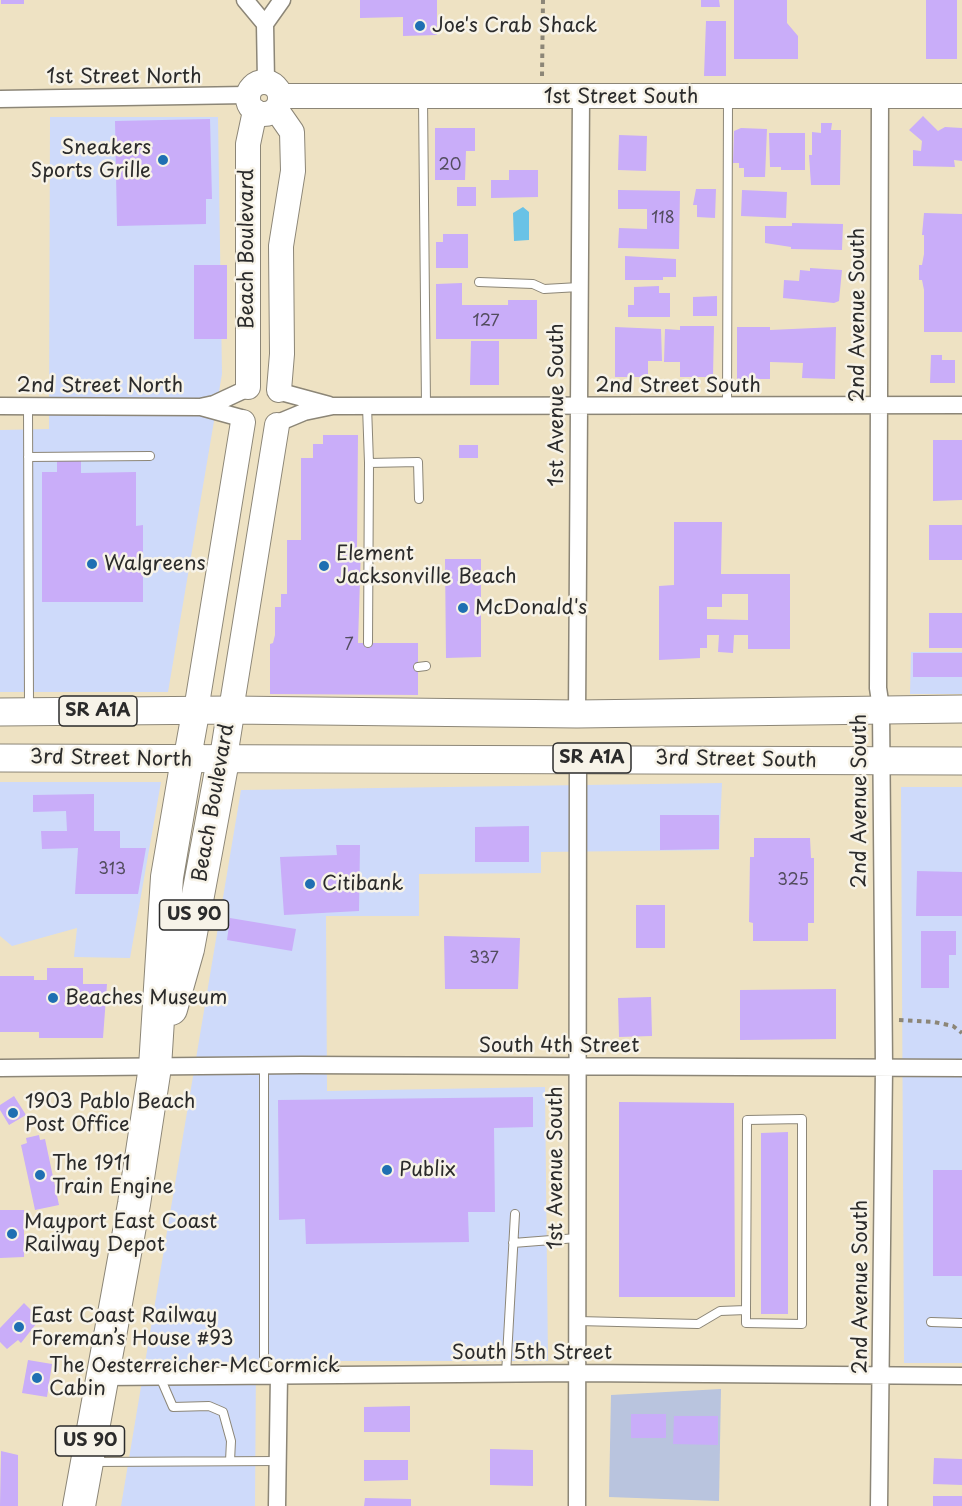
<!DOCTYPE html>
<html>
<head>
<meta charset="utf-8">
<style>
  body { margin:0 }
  canvas { display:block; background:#eee2c3 }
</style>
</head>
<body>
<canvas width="962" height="1506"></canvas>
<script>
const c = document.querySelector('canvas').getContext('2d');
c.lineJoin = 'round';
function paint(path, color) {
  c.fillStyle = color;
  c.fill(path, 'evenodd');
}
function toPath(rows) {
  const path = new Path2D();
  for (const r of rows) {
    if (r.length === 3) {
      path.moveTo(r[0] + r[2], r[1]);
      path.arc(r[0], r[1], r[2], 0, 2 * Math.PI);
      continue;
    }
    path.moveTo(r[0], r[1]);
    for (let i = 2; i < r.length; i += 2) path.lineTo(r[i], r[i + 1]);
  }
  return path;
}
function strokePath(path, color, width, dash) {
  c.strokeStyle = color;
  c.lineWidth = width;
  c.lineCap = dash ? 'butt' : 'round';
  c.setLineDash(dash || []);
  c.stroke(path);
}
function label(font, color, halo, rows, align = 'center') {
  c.font = font + ' "Playpen Sans",sans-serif';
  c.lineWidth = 5;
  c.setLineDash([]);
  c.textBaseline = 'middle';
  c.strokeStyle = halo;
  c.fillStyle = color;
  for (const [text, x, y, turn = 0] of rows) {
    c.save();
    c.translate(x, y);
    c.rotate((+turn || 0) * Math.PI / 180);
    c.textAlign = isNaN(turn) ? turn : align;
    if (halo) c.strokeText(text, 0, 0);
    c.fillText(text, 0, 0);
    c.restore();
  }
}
paint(toPath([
  [50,117,218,117,222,374,168,692,0,692,0,430,49,429],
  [911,652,962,652,962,694,910,694],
  [0,782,161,782,130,958,74,957,77,928,12,946,0,936],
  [722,783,719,850,541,852,541,873,419,874,419,916,326,916,327,1091,545,1087,548,1361,256,1361,255,1506,121,1506,241,790],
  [901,787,962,787,962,1363,904,1363]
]), '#cedafa');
paint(toPath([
  [721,1389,719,1501,609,1497,611,1395]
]), '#b9c4de');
paint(toPath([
  [523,207,529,212,529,240,514,241,513,213]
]), '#69c2e6');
paint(toPath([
  [1,0,24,0,24,4,1,4],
  [360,0,437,0,437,35,403,36,403,17,360,18],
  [701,0,719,0,720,7,701,7],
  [734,0,787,0,787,23,798,36,798,59,734,59],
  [926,0,957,0,957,59,926,59],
  [706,21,726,21,726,76,704,76],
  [923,116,938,131,945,127,962,128,962,161,954,160,955,167,913,166,913,150,921,151,922,141,909,130],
  [210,119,212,199,206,199,206,224,117,226,115,121],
  [821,123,832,123,831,130,841,130,840,185,811,185,809,155,812,155,812,132,821,133],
  [435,128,475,128,475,151,466,151,465,180,435,180],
  [741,128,767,129,765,177,744,177,744,168,739,168,739,163,733,163,734,131],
  [769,133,805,133,805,170,781,170,781,167,770,167],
  [619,135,647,136,646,171,618,170],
  [509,170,538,170,538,197,491,198,491,180,509,180],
  [457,187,476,187,476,206,457,206],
  [696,189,716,189,715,218,697,217,697,205,693,205],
  [618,190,680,191,679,249,618,248,619,228,647,229,647,209,618,209],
  [742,190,787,192,786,218,741,216],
  [924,213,962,214,962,332,924,332,924,290,922,280,919,280,919,265,922,265,924,254,924,235,922,235],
  [792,223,843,224,842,250,791,249,791,247,765,243,765,226,792,226],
  [443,234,468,234,468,268,436,268,436,242,443,242],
  [625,256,676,259,676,277,663,277,663,280,625,280],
  [194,265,227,265,227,339,194,339],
  [810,268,842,270,839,301,834,303,783,298,784,280,799,281,800,270,810,271],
  [462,283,462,305,508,305,508,300,537,300,537,339,436,339,436,284],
  [659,286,659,293,670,293,670,317,628,317,628,305,634,305,634,287],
  [717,296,717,316,693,316,693,297],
  [680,326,714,326,713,377,680,377,680,362,664,362,665,329,680,330],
  [615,327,661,329,662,361,648,361,648,377,615,377],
  [737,327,770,327,770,330,836,327,835,379,802,378,803,363,770,362,770,379,737,379],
  [471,341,499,341,499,385,470,385],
  [931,355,942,355,942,360,955,360,955,383,930,383],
  [323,435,358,435,357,548,361,548,358,643,418,643,418,695,270,694,270,644,273,643,275,635,275,607,281,607,281,594,287,594,287,540,301,540,301,458,313,458,313,444,323,444],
  [933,440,962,440,962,500,933,501],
  [459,445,478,445,478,458,459,458],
  [57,460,81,460,81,473,136,472,136,526,143,525,143,602,42,602,42,472,57,472],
  [674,522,722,522,721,574,790,574,790,649,748,649,748,635,734,635,733,653,718,652,719,635,707,635,707,648,700,648,700,658,659,660,659,586,674,585],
  [722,594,748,594,748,620,707,619,707,607,722,607],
  [929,525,962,525,962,560,929,560],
  [445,559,481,559,481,657,446,658],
  [929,613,962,613,962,648,929,648],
  [913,653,962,653,962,677,913,677],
  [94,794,94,831,120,831,120,848,146,848,138,894,75,894,78,848,42,849,41,831,67,831,66,811,33,812,33,795],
  [660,815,719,815,719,849,660,850],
  [529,826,529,862,475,862,475,827],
  [754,838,810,838,811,858,814,858,814,923,808,923,808,941,753,941,753,923,749,922,750,857,754,857],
  [336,845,360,845,359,911,284,915,280,857,337,855],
  [917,871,962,872,962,916,916,916],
  [636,905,665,905,665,948,636,948],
  [230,918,296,929,292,951,227,940],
  [921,931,956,931,956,955,949,955,949,988,921,988],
  [444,936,520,938,518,989,445,989],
  [47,968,83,968,83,984,107,984,103,1038,39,1038,39,1032,0,1032,0,976,34,976,34,980,47,980],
  [836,989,836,1039,740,1040,740,990],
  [651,997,652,1036,619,1037,618,998],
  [14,1096,26,1115,9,1125,0,1110,0,1105],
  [533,1097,533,1127,494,1128,495,1212,468,1212,469,1242,306,1244,305,1219,279,1220,278,1100],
  [619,1102,734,1103,735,1297,619,1297],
  [788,1132,788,1314,761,1314,761,1133],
  [39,1135,40,1140,45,1139,59,1205,35,1210,21,1145,27,1143,26,1138],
  [933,1170,962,1170,962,1276,933,1276],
  [0,1210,24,1210,24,1257,0,1258],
  [24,1303,40,1319,21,1343,18,1340,7,1349,0,1342,0,1328],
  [28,1360,52,1364,47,1397,22,1393],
  [410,1406,410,1432,364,1432,364,1407],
  [631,1414,666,1414,666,1438,631,1438],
  [674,1416,718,1416,718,1445,673,1444],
  [490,1449,533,1450,533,1486,490,1485],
  [1,1451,18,1455,18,1506,0,1506],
  [934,1458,962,1459,962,1485,933,1484],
  [364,1460,408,1460,408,1480,364,1481],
  [933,1496,962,1496,962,1506,933,1506],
  [365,1498,411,1499,411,1506,364,1506]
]), '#c9adf9');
const lane = toPath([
  [423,98,426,406],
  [479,282,533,284,544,289,579,287],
  [28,406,29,708],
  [367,406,369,463,418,462,419,499],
  [727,406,728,98],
  [28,457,150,456],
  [368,643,369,463],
  [418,667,426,666],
  [264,1066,264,1375],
  [513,1243,577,1238],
  [578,1321,698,1324,720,1311,746,1310,747,1120,802,1119,802,1324,746,1323,746,1310],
  [931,1322,962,1323],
  [506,1374,515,1214],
  [160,1377,173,1407,209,1406,223,1412,231,1441,230,1461],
  [93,1462,278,1461]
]);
const street = toPath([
  [245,0,265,24,282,0],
  [265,24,266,81],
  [0,99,247,95],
  [281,392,329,405],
  [0,406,200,407,214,404,244,390],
  [201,407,241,418],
  [280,422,304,412,333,406,962,405],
  [577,714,581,97],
  [0,1068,301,1065,962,1068],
  [101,1377,578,1373,962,1376],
  [277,1506,279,1375],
  [577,1506,578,758],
  [879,1506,884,1068,881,708,878,688,880,97]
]);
const secondary = toPath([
  [264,98,16],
  [280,96,962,96],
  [276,109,292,132,293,171,281,246,282,354,279,390],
  [248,387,248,144,255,111],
  [196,710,243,422],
  [231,710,277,425]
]);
const primary = toPath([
  [0,712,231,710,577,714,962,709],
  [0,758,962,761],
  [187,760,196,710],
  [223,760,231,710]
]);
const highway = toPath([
  [171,1009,188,949,223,760],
  [79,1506,134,1204,155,1067,167,877,187,760]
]);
strokePath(lane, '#8c8677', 10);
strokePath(street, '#8c8677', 19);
strokePath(secondary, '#8c8677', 26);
strokePath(primary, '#8c8677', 29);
strokePath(highway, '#8c8677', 34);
strokePath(toPath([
  [542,76,543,0],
  [899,1020,934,1022,953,1026,962,1033]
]), '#8c8677', 4, [4.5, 4.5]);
strokePath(lane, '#fff', 8);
strokePath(street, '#fff', 16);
strokePath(secondary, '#fff', 24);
strokePath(primary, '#fff', 27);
strokePath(highway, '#fff', 32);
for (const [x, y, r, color] of [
  [420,26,6,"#1f6fb2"],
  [163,160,6,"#1f6fb2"],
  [92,564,6,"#1f6fb2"],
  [324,566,6,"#1f6fb2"],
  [463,608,6,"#1f6fb2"],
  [310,884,6,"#1f6fb2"],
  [53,998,6,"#1f6fb2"],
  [13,1113,6,"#1f6fb2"],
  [387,1170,6,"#1f6fb2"],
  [40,1175,6,"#1f6fb2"],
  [12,1234,6,"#1f6fb2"],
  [19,1327,6,"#1f6fb2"],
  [37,1378,6,"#1f6fb2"]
]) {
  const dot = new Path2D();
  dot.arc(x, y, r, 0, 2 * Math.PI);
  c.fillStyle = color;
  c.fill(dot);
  strokePath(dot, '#f7f3e8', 2);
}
label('16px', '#524c5e', null, [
  ["20",450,166],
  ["118",663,219],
  ["127",486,322],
  ["7",349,646],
  ["313",112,870],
  ["325",793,881],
  ["337",484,959]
]);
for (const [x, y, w] of [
  [98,711,78],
  [592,758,78],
  [194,915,69],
  [90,1441,69]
]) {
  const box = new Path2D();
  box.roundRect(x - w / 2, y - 15, w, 30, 4.5);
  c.fillStyle = '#f7f3e8';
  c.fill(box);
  strokePath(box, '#2b2b2b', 1.5);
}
label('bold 18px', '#2b2b2b', null, [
  ["SR A1A",98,711],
  ["SR A1A",592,758],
  ["US 90",194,915],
  ["US 90",90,1441]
]);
label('20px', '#2b2b2b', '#f7f3e8', [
  ["Joe's Crab Shack",432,26],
  ["Sneakers",151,148,"right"],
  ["Sports Grille",151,171,"right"],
  ["Element",336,554],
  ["Jacksonville Beach",336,577],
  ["Walgreens",104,564],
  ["McDonald's",475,608],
  ["Citibank",322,884],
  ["Beaches Museum",65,998],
  ["1903 Pablo Beach",25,1102],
  ["Post Office",25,1125],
  ["The 1911",52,1164],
  ["Train Engine",52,1187],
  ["Publix",399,1170],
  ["Mayport East Coast",24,1222],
  ["Railway Depot",24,1245],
  ["East Coast Railway",31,1316],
  ["Foreman’s House #93",31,1339],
  ["The Oesterreicher-McCormick",49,1366],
  ["Cabin",49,1389]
], 'left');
label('20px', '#2b2b2b', '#f7f3e8', [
  ["1st Street North",124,77],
  ["1st Street South",621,97],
  ["Beach Boulevard",247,249,-90],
  ["2nd Avenue South",858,315,-90],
  ["2nd Street North",100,386],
  ["2nd Street South",678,386],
  ["1st Avenue South",557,405,-90],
  ["3rd Street North",111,759,1],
  ["3rd Street South",736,760,1],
  ["2nd Avenue South",860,801,-90],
  ["Beach Boulevard",214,803,-80],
  ["South 4th Street",559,1046],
  ["1st Avenue South",556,1168,-90],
  ["2nd Avenue South",861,1287,-90],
  ["South 5th Street",532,1353]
]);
</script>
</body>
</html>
